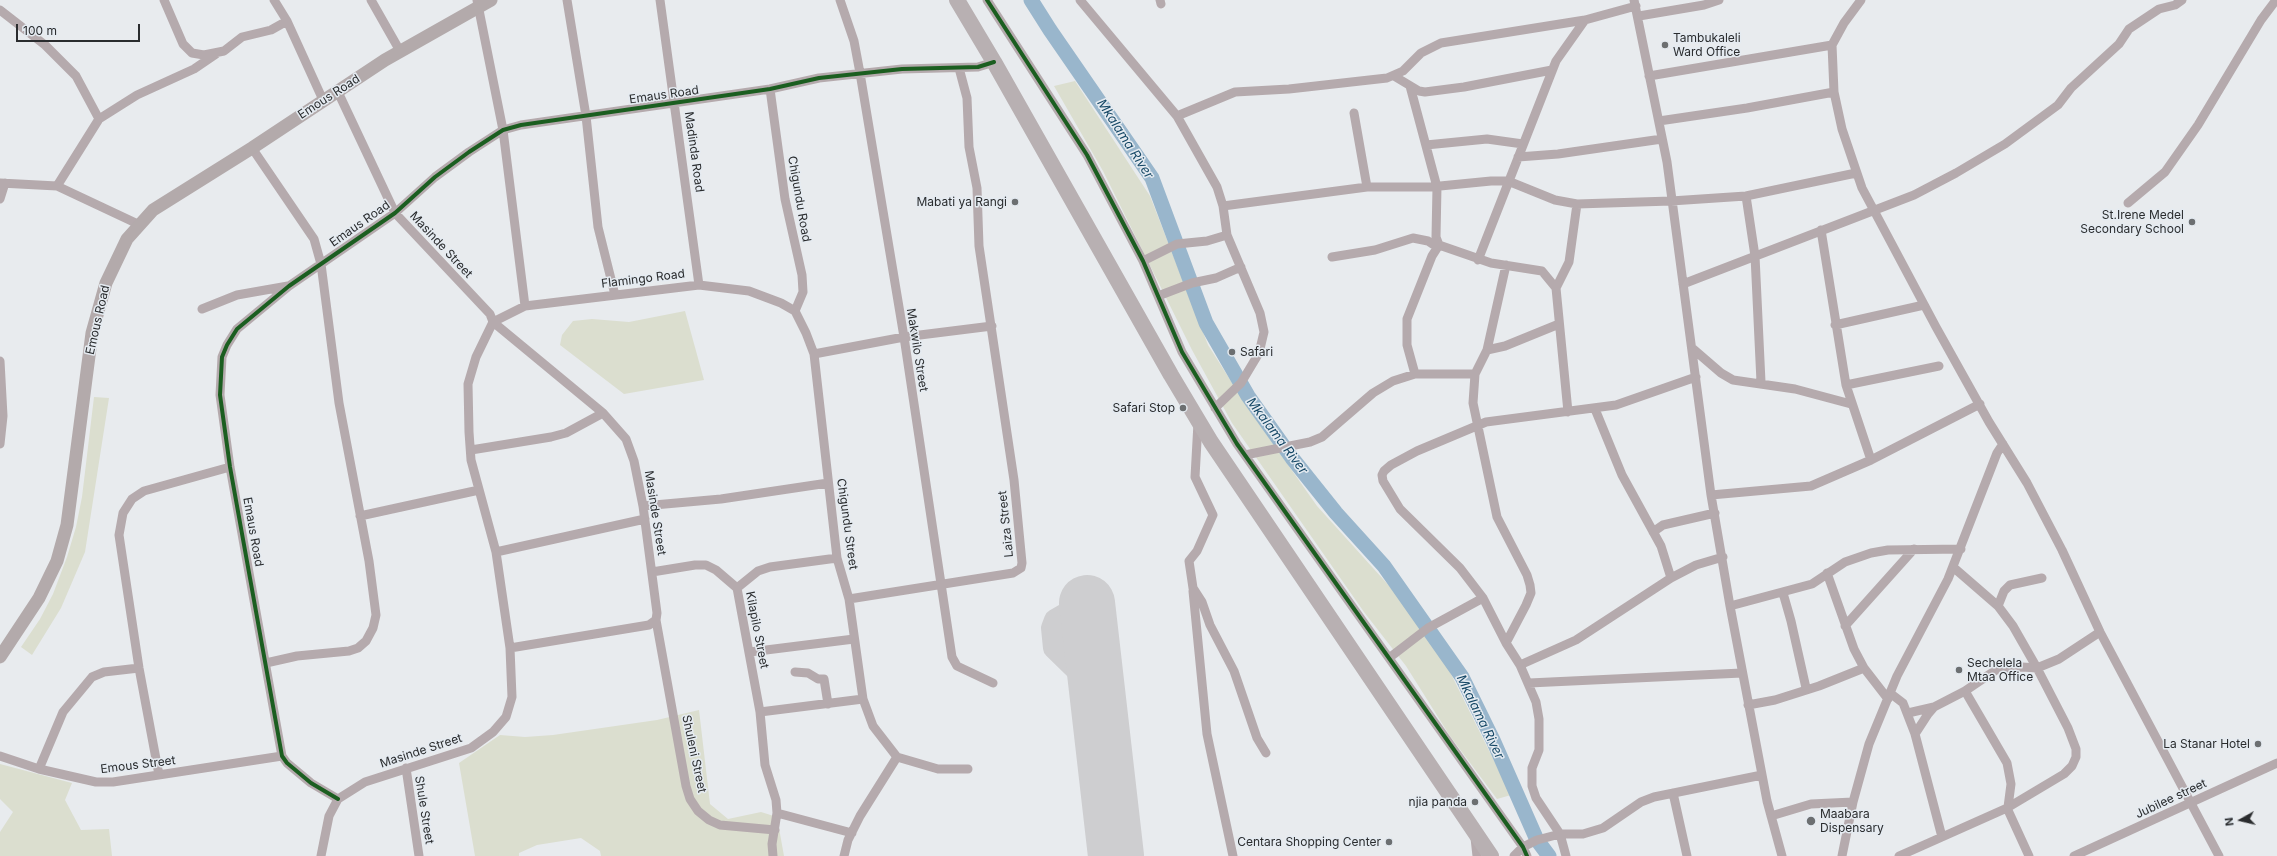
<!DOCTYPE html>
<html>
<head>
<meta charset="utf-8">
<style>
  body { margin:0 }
  #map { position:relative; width:2277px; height:856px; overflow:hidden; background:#e8ebee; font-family:Inter,sans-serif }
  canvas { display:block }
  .north { position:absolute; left:2221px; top:800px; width:40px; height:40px; -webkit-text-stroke:3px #e5ebf1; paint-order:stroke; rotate:262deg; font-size:11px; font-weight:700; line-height:16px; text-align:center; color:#2a2c2e }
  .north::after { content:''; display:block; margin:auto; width:14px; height:18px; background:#2a2c2e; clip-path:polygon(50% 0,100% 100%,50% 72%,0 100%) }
  .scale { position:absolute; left:16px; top:24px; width:124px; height:18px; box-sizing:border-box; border:2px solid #2a2c2e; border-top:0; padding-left:5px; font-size:12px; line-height:14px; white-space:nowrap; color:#2a2c2e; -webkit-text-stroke:3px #e5ebf1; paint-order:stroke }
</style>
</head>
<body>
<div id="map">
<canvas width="2277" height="856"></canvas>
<div class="north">N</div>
<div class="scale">100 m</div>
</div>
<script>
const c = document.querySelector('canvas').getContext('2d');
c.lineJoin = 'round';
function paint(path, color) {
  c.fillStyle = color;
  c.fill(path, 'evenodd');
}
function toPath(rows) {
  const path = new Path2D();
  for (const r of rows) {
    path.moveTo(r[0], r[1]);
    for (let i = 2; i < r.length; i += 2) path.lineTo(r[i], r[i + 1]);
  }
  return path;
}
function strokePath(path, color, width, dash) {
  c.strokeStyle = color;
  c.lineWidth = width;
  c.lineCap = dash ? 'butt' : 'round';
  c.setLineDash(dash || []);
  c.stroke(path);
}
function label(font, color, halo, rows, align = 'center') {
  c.font = font + ' Inter,sans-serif';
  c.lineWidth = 3;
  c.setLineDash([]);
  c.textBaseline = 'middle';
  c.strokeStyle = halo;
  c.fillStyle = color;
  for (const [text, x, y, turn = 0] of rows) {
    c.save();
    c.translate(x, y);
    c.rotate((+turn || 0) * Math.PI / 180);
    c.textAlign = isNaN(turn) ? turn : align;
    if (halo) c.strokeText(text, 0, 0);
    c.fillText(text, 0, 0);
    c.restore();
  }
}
paint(toPath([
  [1075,81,1150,196,1208,345,1250,411,1317,506,1401,599,1448,668,1511,795,1497,799,1450,736,1406,666,1364,612,1232,423,1192,350,1103,171,1054,86],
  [685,311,704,380,624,394,560,345,562,335,573,321,592,319,629,322],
  [94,397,109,398,85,552,61,608,32,655,21,647,40,619,53,594,67,557,76,527,82,497],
  [699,710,710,804,728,819,761,812,777,817,784,856,601,856,600,851,581,838,537,845,519,853,519,856,475,856,459,763,500,735,525,737,553,735,657,720],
  [0,764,72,783,65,800,81,830,109,829,112,856,0,856,0,832,13,812,0,799]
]), '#dbdecf');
strokePath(toPath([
  [1031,0,1050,30,1152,178,1206,323,1248,396,1292,458,1336,513,1384,566,1462,677,1493,740,1537,840,1549,856]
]), '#99b6cc', 15);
strokePath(toPath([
  [1087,607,1074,609,1055,620,1052,628,1054,648,1096,689]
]), '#ceced0', 22);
strokePath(toPath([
  [1087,603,1116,856]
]), '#ceced0', 56);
strokePath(toPath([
  [164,0,183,44,192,53,204,55,224,51,242,37,271,30,287,21],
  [274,0,287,21,323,100],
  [371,0,400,51],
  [477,0,503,130,525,306],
  [567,0,586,116,598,227,615,295],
  [660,0,699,285],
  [840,0,854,41,860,73,904,337,952,657,957,666,993,683],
  [987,0,1087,155,1143,261,1182,352,1237,444,1523,847,1527,856],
  [1080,0,1177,116,1217,187,1223,206,1227,235,1260,313,1264,332,1259,353,1241,383,1215,408],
  [1160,0,1161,4],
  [1634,0,1667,162,1711,495,1730,606,1767,801,1782,856],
  [1861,0,1844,23,1832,45,1834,92,1842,129,1862,188,1936,327,1989,422,2027,483,2062,550,2100,632,2219,856],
  [0,10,45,45,76,76,99,119,57,186],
  [1639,16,1704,5,1719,0],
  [1394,76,1419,91,1425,92,1464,87,1552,70],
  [1649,76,1832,45],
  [1410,86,1437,187,1436,237,1439,245,1491,263,1542,271,1556,288],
  [770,89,785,199,802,275,803,292,795,311],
  [338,92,395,213,490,314,493,322,476,357,468,384,469,432,471,460,496,552,510,648,512,697,506,717,493,732,471,748,365,782,338,799],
  [1354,113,1367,187],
  [1177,116,1235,92,1289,89,1387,78,1403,71,1421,53,1441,43,1585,20,1636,6],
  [99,119,137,95,194,69,216,54],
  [1659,121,1747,108,1834,92],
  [1426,145,1487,139,1523,144],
  [252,148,314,239,321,264,339,403,369,561,376,615,373,628,366,641,358,648,349,651,297,656,266,663],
  [1518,157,1558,154,1662,139],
  [0,183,57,186,140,225],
  [1746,196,1755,256,1761,382],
  [0,199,5,183],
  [2128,203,2165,172,2198,125,2261,20,2276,0],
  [1223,206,1367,187,1430,187,1491,181,1508,181,1555,200,1577,204,1671,201,1746,196,1856,173],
  [1821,230,1846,385,1871,460],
  [1332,257,1375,250,1413,238,1428,241,1437,247],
  [1478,260,1556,61,1585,20],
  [1143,261,1177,244,1207,241,1227,235],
  [1506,265,1487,350,1475,374,1473,403,1497,517,1527,575,1530,585,1531,593,1526,605,1506,643],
  [1683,284,1914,195,1956,173,2005,144,2058,105,2071,88,2119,44,2129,29,2159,9,2175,5,2182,0],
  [1158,296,1192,283,1216,278,1241,267],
  [202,309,237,295,288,286],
  [795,311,806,333,814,354,837,558,849,599,863,699,873,726,897,757,938,769,968,769],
  [1835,325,1924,305],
  [1692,348,1721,373,1733,380,1795,389,1851,404],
  [1487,350,1505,346,1559,324],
  [814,354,904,337,992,326],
  [0,361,3,416,0,444],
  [1415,374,1407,345,1407,319,1432,256,1439,245],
  [1846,385,1939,366],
  [1595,409,1622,475,1661,546,1671,578],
  [1568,412,1556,288,1569,262,1577,204],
  [1198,423,1195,477,1213,515,1197,551,1189,561,1193,588,1202,602,1210,625,1234,671,1257,738,1266,753],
  [471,450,551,437,566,433,603,413],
  [1245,455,1310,442,1322,437,1373,393,1393,381,1415,374,1475,374],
  [1711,495,1811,486,1871,460,1980,404],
  [643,506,721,499,828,483],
  [360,516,479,490],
  [1653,532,1663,525,1715,513],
  [496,552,645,519],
  [1953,567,1998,606,2013,626,2037,668,2068,728,2076,749,2076,757,2072,766,2064,774,2007,808,2029,856],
  [652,572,695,565,706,565,716,570,737,588],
  [1827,573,1854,649,1864,668,1888,699],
  [737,588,760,712,765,765,776,800,777,813,772,844,773,856],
  [737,588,758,571,770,567,837,558],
  [1193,591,1207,734,1233,856],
  [1783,593,1791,621,1806,688],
  [849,599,1013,573,1021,568,1022,563,1014,480,979,246,977,188,969,147,967,98,959,68],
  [1730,606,1812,584,1845,562,1871,553,1888,550,1961,549],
  [1998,606,2004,591,2010,585,2042,578],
  [656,620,686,786,690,799,698,811,709,820,720,825,775,830],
  [1845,626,1914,549],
  [510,648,649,625,656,620,657,613,643,506,634,461,626,439,603,413,493,322,525,306,699,285,749,291,781,303,795,311],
  [750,652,854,639],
  [1389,658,1428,628,1483,598],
  [1520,665,1576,640,1671,578,1696,565,1723,557],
  [795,672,808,673,818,679,824,679,828,704],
  [1529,683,1742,673],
  [1965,691,2007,763,2011,784,2008,807],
  [1890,693,1903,703,1915,734],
  [1748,705,1775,700,1819,686,1864,668],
  [760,712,863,699],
  [1908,713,1934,707],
  [0,756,39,769,96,782,113,782,282,756],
  [406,768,419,856],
  [39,769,63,712,92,677,104,672,139,668],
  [159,775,139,668,119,535,123,513,132,499,144,491,230,467],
  [1673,793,1687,856],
  [338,799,311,783,287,763,282,756,230,467,220,395,222,357,227,345,237,329,289,286,395,213,435,177,469,152,503,130,521,125,770,89,819,78,902,69,978,67,994,62],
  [777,813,852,833],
  [1771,816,1811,804,1853,802],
  [1942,837,2007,808],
  [1475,838,1477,856],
  [321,856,329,816,338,799],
  [844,856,848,840,860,816,897,757],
  [1514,856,1523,847,1537,840,1560,834,1583,834,1603,828,1641,802,1654,797,1762,775],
  [1566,856,1560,834,1536,798,1532,786,1532,768,1539,750,1539,719,1536,702,1520,665,1506,643,1483,598,1460,568,1400,509,1383,481,1382,475,1384,471,1391,465,1417,451,1486,422,1616,405,1696,377],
  [1842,856,1853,802,1869,744,1897,676,1948,579,1997,453,2003,444],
  [1899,856,1942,837,1915,734,1928,714,1934,707,1965,691,1996,670,2022,667,2037,668,2059,659,2100,632],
  [2074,856,2277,763]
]), '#b5aaad', 9);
strokePath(toPath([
  [0,657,39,598,57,561,67,525,92,333,106,283,127,239,153,210,252,148,385,60,491,0]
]), '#b3aaab', 13);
strokePath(toPath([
  [957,0,994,62,1171,375,1211,442,1491,856]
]), '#b8b0b2', 16);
strokePath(toPath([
  [987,0,1087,155,1143,261,1182,352,1237,444,1523,847,1527,856],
  [338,799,311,783,287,763,282,756,230,467,220,395,222,357,227,345,237,329,289,286,395,213,435,177,469,152,503,130,521,125,770,89,819,78,902,69,978,67,994,62]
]), '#1b5e20', 4);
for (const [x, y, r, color] of [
  [1665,45,4,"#6c6f71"],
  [1015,202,4,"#6c6f71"],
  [2192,222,4,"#6c6f71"],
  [1232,352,4,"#6c6f71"],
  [1183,408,4,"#6c6f71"],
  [1959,670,4,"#6c6f71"],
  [2258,744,4,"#6c6f71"],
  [1475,802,4,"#6c6f71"],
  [1811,821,5,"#6c6f71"],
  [1389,842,4,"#6c6f71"]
]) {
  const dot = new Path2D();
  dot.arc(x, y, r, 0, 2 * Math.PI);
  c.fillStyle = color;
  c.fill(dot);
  strokePath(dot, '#e5ebf1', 1.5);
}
label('12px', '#2a2c2e', '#e5ebf1', [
  ["Tambukaleli",1673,38,"left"],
  ["Ward Office",1673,52,"left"],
  ["Mabati ya Rangi",1007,202],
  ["St.Irene Medel",2184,215],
  ["Secondary School",2184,229],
  ["Safari",1240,352,"left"],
  ["Safari Stop",1175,408],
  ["Sechelela",1967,663,"left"],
  ["Mtaa Office",1967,677,"left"],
  ["La Stanar Hotel",2250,744],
  ["njia panda",1467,802],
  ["Maabara",1820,814,"left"],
  ["Dispensary",1820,828,"left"],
  ["Centara Shopping Center",1381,842]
], 'right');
label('12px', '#2a2c2e', '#e5ebf1', [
  ["Emaus Road",664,95,-8],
  ["Emous Road",329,97,-33],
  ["Madinda Road",694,152,82],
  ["Chigundu Road",799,199,80],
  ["Emaus Road",360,224,-35],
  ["Masinde Street",441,245,47],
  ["Flamingo Road",643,279,-7],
  ["Emous Road",98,320,-77],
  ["Makwilo Street",917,350,81],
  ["Masinde Street",655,513,81],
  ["Chigundu Street",847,524,82],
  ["Laiza Street",1006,524,-96],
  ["Emaus Road",253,532,80],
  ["Kilapilo Street",757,630,79],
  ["Masinde Street",421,751,-18],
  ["Shuleni Street",694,754,78],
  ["Emous Street",138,765,-7],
  ["Jubilee street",2171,799,-25],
  ["Shule Street",424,810,81]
]);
label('italic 13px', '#164866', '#e5ebf1', [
  ["Mkalama River",1125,139,57],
  ["Mkalama River",1277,436,53],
  ["Mkalama River",1480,717,64]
]);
</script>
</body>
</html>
